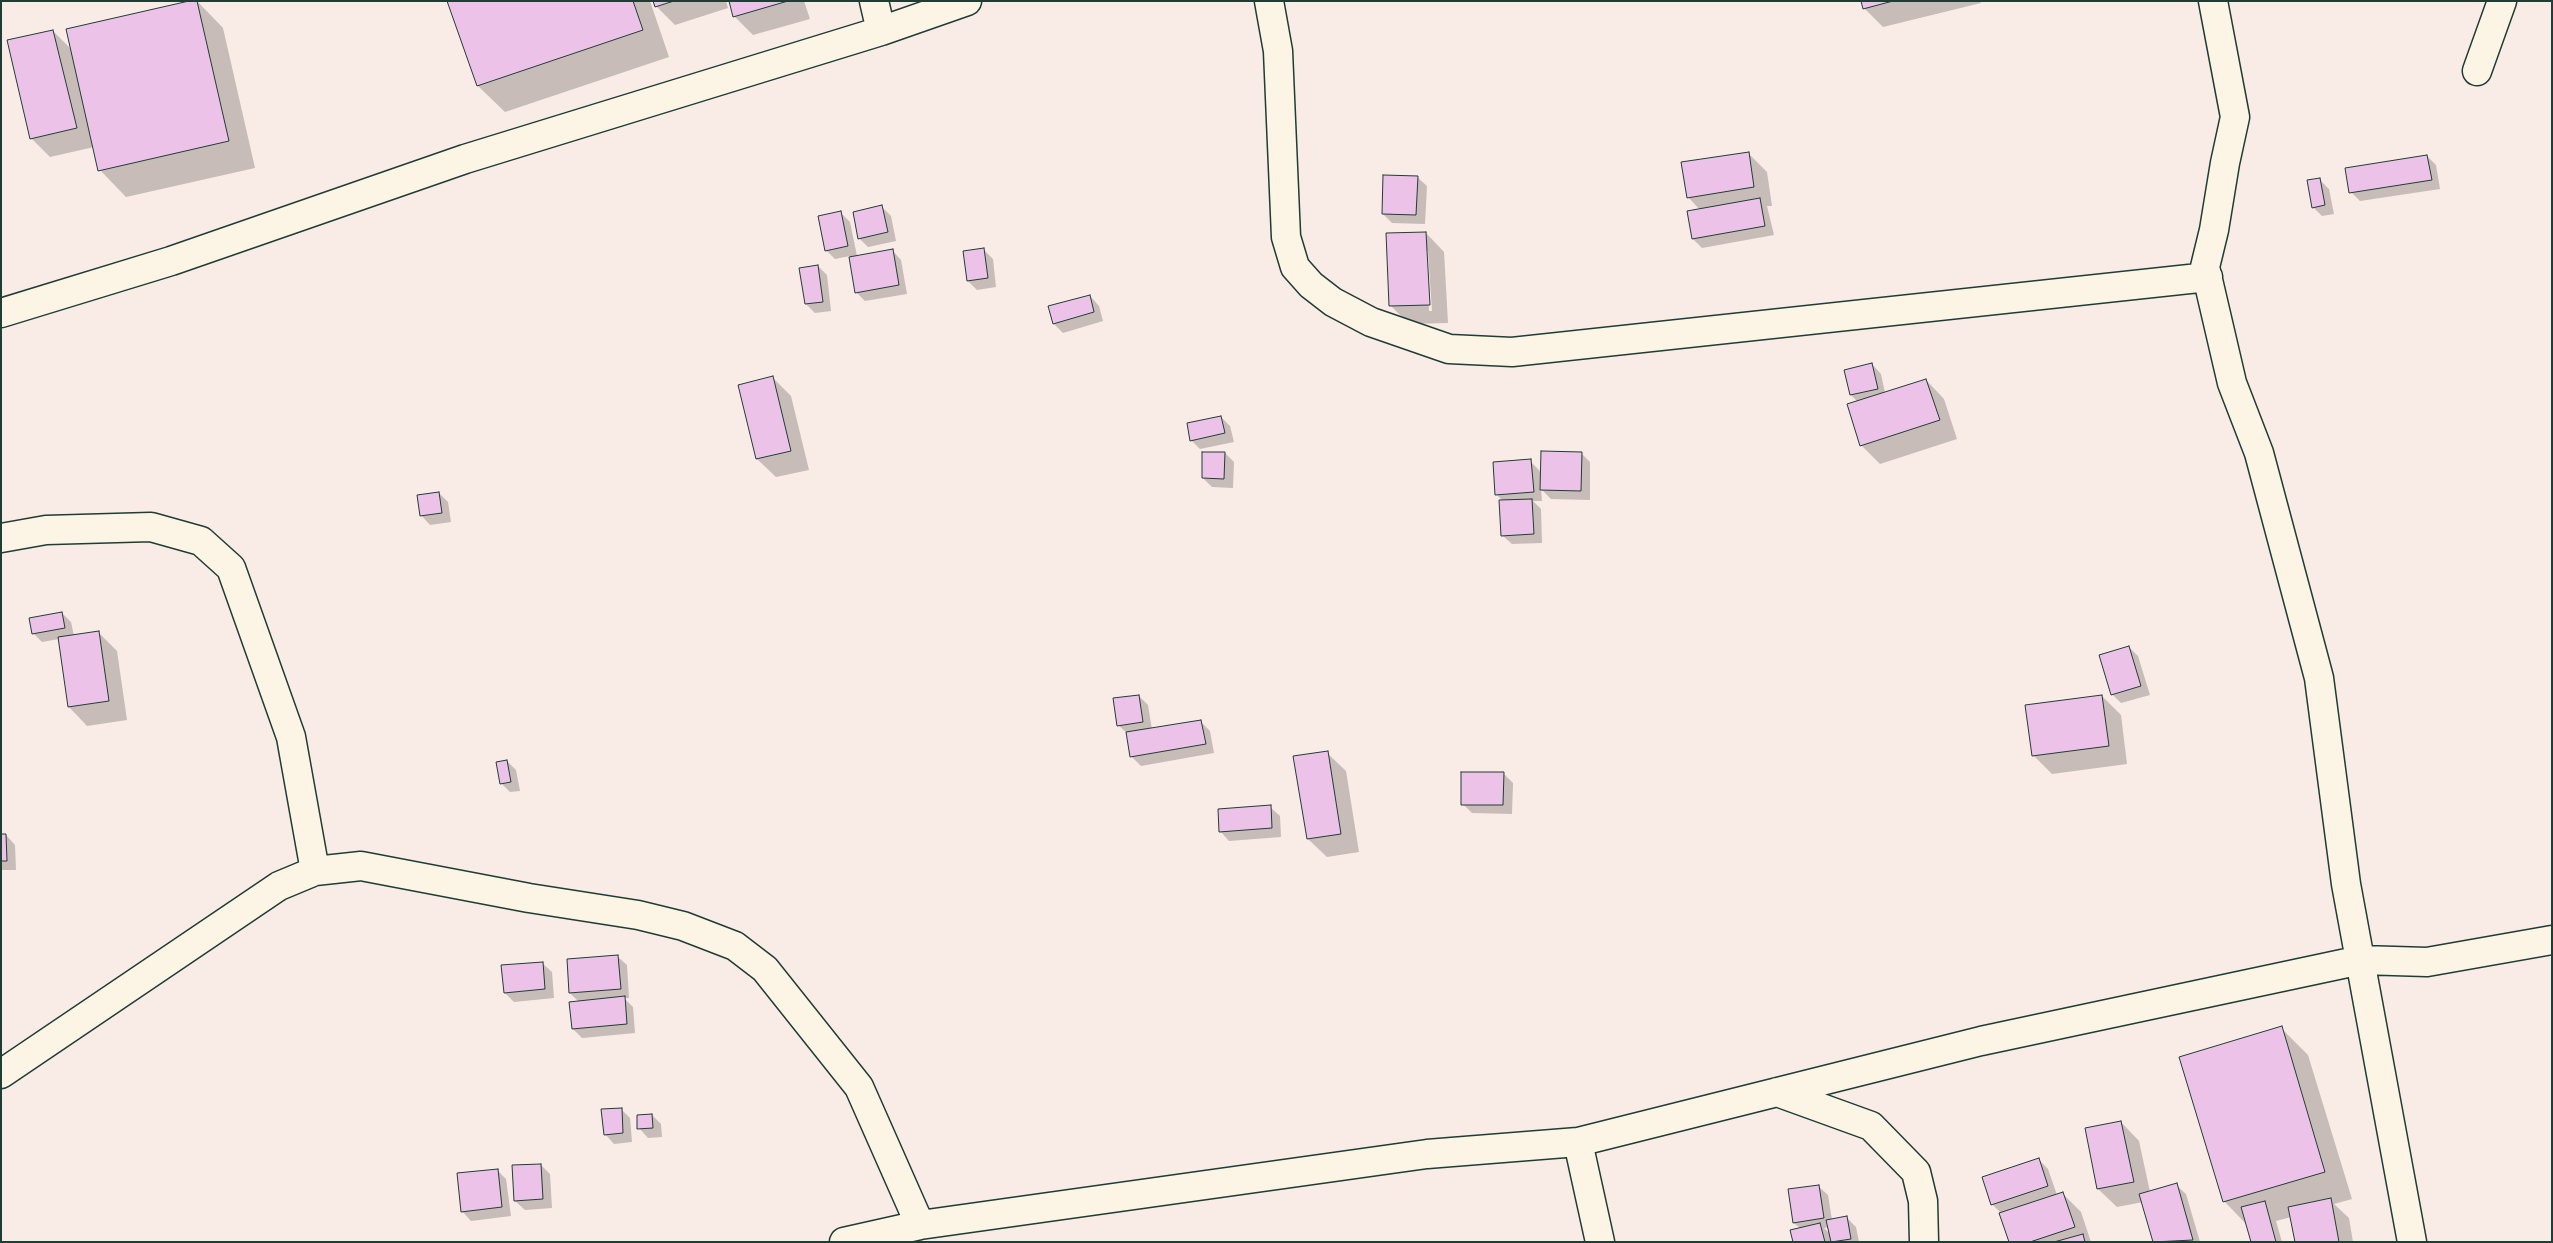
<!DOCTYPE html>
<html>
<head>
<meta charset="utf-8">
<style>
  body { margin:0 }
  #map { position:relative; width:2553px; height:1243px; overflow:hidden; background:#f9ebe6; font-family:"Shantell Sans",sans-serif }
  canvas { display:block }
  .frame { position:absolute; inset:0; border:2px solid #1f3d34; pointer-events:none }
</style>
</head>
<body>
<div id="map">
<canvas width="2553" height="1243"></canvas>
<div class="frame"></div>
</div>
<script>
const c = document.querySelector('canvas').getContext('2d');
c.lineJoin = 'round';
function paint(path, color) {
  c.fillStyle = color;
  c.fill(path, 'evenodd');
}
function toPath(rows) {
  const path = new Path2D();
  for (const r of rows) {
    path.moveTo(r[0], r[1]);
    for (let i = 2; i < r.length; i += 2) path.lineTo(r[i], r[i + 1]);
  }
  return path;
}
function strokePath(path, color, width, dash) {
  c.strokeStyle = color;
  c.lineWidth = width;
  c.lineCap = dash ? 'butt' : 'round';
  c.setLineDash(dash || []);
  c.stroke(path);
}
paint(toPath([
  [197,1,223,28,255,168,126,197,100,170,94,147,50,157,31,138,53,31,72,50],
  [449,1,650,1,669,57,505,112,478,86],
  [655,1,726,1,728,8,675,25,656,6],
  [730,1,804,1,810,19,753,35,734,16],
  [1863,1,1980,1,1981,3,1883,27,1864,8],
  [1748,153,1767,172,1772,206,1767,206,1774,235,1702,248,1693,239,1700,210,1688,197],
  [2427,156,2436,165,2440,189,2360,201,2351,192],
  [1417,177,1427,186,1425,224,1392,223,1383,214],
  [2320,180,2329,189,2334,214,2322,216,2313,207],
  [882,207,891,216,896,241,868,247,859,238],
  [841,213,850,222,857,256,892,250,901,260,907,294,865,301,856,292,850,256,835,259,826,250],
  [1426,233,1444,252,1448,323,1409,324,1391,306],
  [1426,251,1428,251,1432,311,1429,311],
  [984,250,993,259,996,287,977,290,968,281,964,252],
  [818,266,827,275,831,311,815,313,806,304],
  [1090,296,1099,306,1103,321,1063,333,1054,324,1049,307],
  [1872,364,1881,374,1885,393,1926,380,1944,399,1957,439,1880,464,1861,445,1858,402,1851,395],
  [773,378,791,396,809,470,776,477,757,459,739,386],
  [1221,417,1230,426,1234,442,1200,449,1191,440],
  [1225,453,1234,462,1233,488,1212,487,1203,478],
  [1581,453,1590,462,1590,500,1551,499,1541,489,1542,501,1533,501,1541,509,1542,543,1512,544,1502,535,1503,501,1496,494,1530,461,1539,470,1542,477],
  [439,493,448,502,451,522,430,525,421,515],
  [62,613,71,622,74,636,99,633,117,651,127,720,87,726,69,707,59,639,42,642,33,633],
  [2129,647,2138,656,2150,695,2121,703,2112,694],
  [1139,696,1148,705,1152,730,1201,722,1210,731,1214,753,1141,766,1132,757,1128,734,1118,725],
  [2102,696,2121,715,2127,764,2052,774,2033,755],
  [1327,753,1346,771,1359,852,1327,857,1308,839],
  [507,761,516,770,520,791,510,792,501,783],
  [1504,774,1513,783,1512,814,1472,813,1463,804],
  [1270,807,1280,816,1281,837,1229,841,1220,831],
  [1,835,6,835,15,845,16,870,1,870],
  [617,956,627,965,629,998,624,998,633,1007,635,1033,582,1038,573,1029,579,1002,570,993],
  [542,963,552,972,554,998,514,1002,505,993],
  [2281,1028,2308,1055,2352,1199,2334,1204,2349,1218,2353,1242,2296,1242,2291,1217,2276,1221,2282,1242,2252,1242,2248,1226,2224,1201],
  [621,1109,630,1118,632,1142,614,1144,605,1134],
  [652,1115,661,1124,662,1137,648,1138,639,1128],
  [2121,1122,2139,1141,2150,1192,2176,1185,2186,1194,2200,1242,2154,1242,2143,1202,2117,1207,2098,1189],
  [2039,1160,2048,1169,2057,1195,2062,1193,2081,1212,2091,1242,2010,1242,2001,1213,1992,1204],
  [541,1165,550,1174,552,1208,525,1210,515,1201],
  [497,1170,506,1179,511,1216,471,1221,462,1211],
  [1818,1186,1828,1195,1832,1220,1847,1218,1856,1227,1859,1242,1794,1242,1801,1229,1794,1223],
  [1829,1227,1831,1235,1824,1228]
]), '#0003');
const building = toPath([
  [189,1,197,1,229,141,98,171,66,29,189,1],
  [447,1,633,1,643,30,477,86,447,1],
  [653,1,674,1,655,7,653,1],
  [729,1,788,1,733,17,729,1],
  [1861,1,1893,1,1863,9,1861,1],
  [53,30,77,128,30,139,7,40,53,30],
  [1749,152,1754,187,1687,198,1681,162,1749,152],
  [2427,155,2432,180,2349,193,2345,168,2427,155],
  [1383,175,1418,176,1416,215,1382,214,1383,175],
  [2320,178,2325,205,2312,208,2307,180,2320,178],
  [1760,198,1765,226,1692,239,1687,211,1760,198],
  [882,205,888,232,858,239,853,212,882,205],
  [841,211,848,246,825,251,818,216,841,211],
  [1426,232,1430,305,1389,306,1386,233,1426,232],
  [984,248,988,278,967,281,963,251,984,248],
  [893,249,899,285,855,293,849,257,893,249],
  [818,265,823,302,805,304,799,268,818,265],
  [1090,295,1094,312,1053,324,1048,306,1090,295],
  [1872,363,1878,389,1850,395,1844,370,1872,363],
  [773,376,791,451,756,459,738,385,773,376],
  [1926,379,1940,420,1860,446,1847,404,1926,379],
  [1221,416,1225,433,1190,441,1187,423,1221,416],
  [1541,451,1582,452,1581,491,1540,490,1541,451],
  [1202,452,1225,452,1224,479,1202,478,1202,452],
  [1531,459,1534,492,1495,495,1493,462,1531,459],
  [439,492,442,513,420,516,417,495,439,492],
  [1532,499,1534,534,1501,536,1499,500,1532,499],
  [62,612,65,628,32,634,29,618,62,612],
  [99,631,109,701,68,707,58,637,99,631],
  [2129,646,2141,686,2111,695,2099,655,2129,646],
  [1139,695,1143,722,1117,726,1113,698,1139,695],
  [2102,695,2109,746,2032,756,2025,705,2102,695],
  [1201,720,1206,744,1130,757,1126,732,1201,720],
  [1328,751,1341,834,1307,839,1293,756,1328,751],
  [507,760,511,782,500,784,496,762,507,760],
  [1461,772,1504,772,1503,805,1461,805,1461,772],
  [1271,805,1272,828,1219,832,1218,809,1271,805],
  [1,834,6,834,7,861,1,861,1,834],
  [618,955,621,989,569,993,567,959,618,955],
  [543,962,545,989,504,993,501,965,543,962],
  [625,996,627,1024,572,1029,569,1002,625,996],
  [2282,1026,2325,1172,2223,1202,2179,1057,2282,1026],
  [622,1108,623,1133,604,1135,601,1109,622,1108],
  [652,1114,653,1128,637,1129,637,1115,652,1114],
  [2121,1121,2134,1182,2097,1189,2085,1128,2121,1121],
  [2039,1158,2048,1186,1991,1205,1982,1177,2039,1158],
  [541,1164,543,1199,514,1201,512,1165,541,1164],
  [498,1169,502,1207,461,1212,457,1173,498,1169],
  [2177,1183,2193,1240,2153,1242,2139,1194,2177,1183],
  [1819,1185,1824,1218,1793,1223,1788,1189,1819,1185],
  [2063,1192,2075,1227,2030,1242,2009,1242,1999,1213,2063,1192],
  [2331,1198,2339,1242,2295,1242,2288,1207,2331,1198],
  [2265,1201,2276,1242,2251,1242,2241,1207,2265,1201],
  [1847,1216,1851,1239,1831,1242,1826,1220,1847,1216],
  [1820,1223,1825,1242,1793,1242,1790,1230,1820,1223],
  [2083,1234,2085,1242,2054,1242,2083,1234]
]);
paint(building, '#edc2e8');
strokePath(building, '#1f3d34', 1);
const minor = toPath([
  [874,1,881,31],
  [1269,1,1278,51,1286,237,1295,267,1311,285,1333,302,1371,322,1449,349,1512,352,2208,277],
  [2213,1,2235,117,2225,163,2214,230,2205,267,2232,383,2259,453,2319,678,2346,884,2412,1242],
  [2477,71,2502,1],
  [1,313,171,261,465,159,881,31,967,1],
  [1,538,46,530,151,527,201,541,231,568,291,737,315,871],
  [1,1074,279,886,315,871,361,866,529,898,638,915,683,926,735,946,765,969,859,1087,920,1225],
  [1777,1092,1871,1126,1916,1172,1923,1201,1924,1242],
  [1578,1142,1600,1242],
  [844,1242,920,1225,1427,1154,1578,1142,1981,1041,2361,960,2427,962,2552,940]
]);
strokePath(minor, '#1f3d34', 31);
strokePath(minor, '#fcf5e5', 28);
</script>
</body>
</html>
